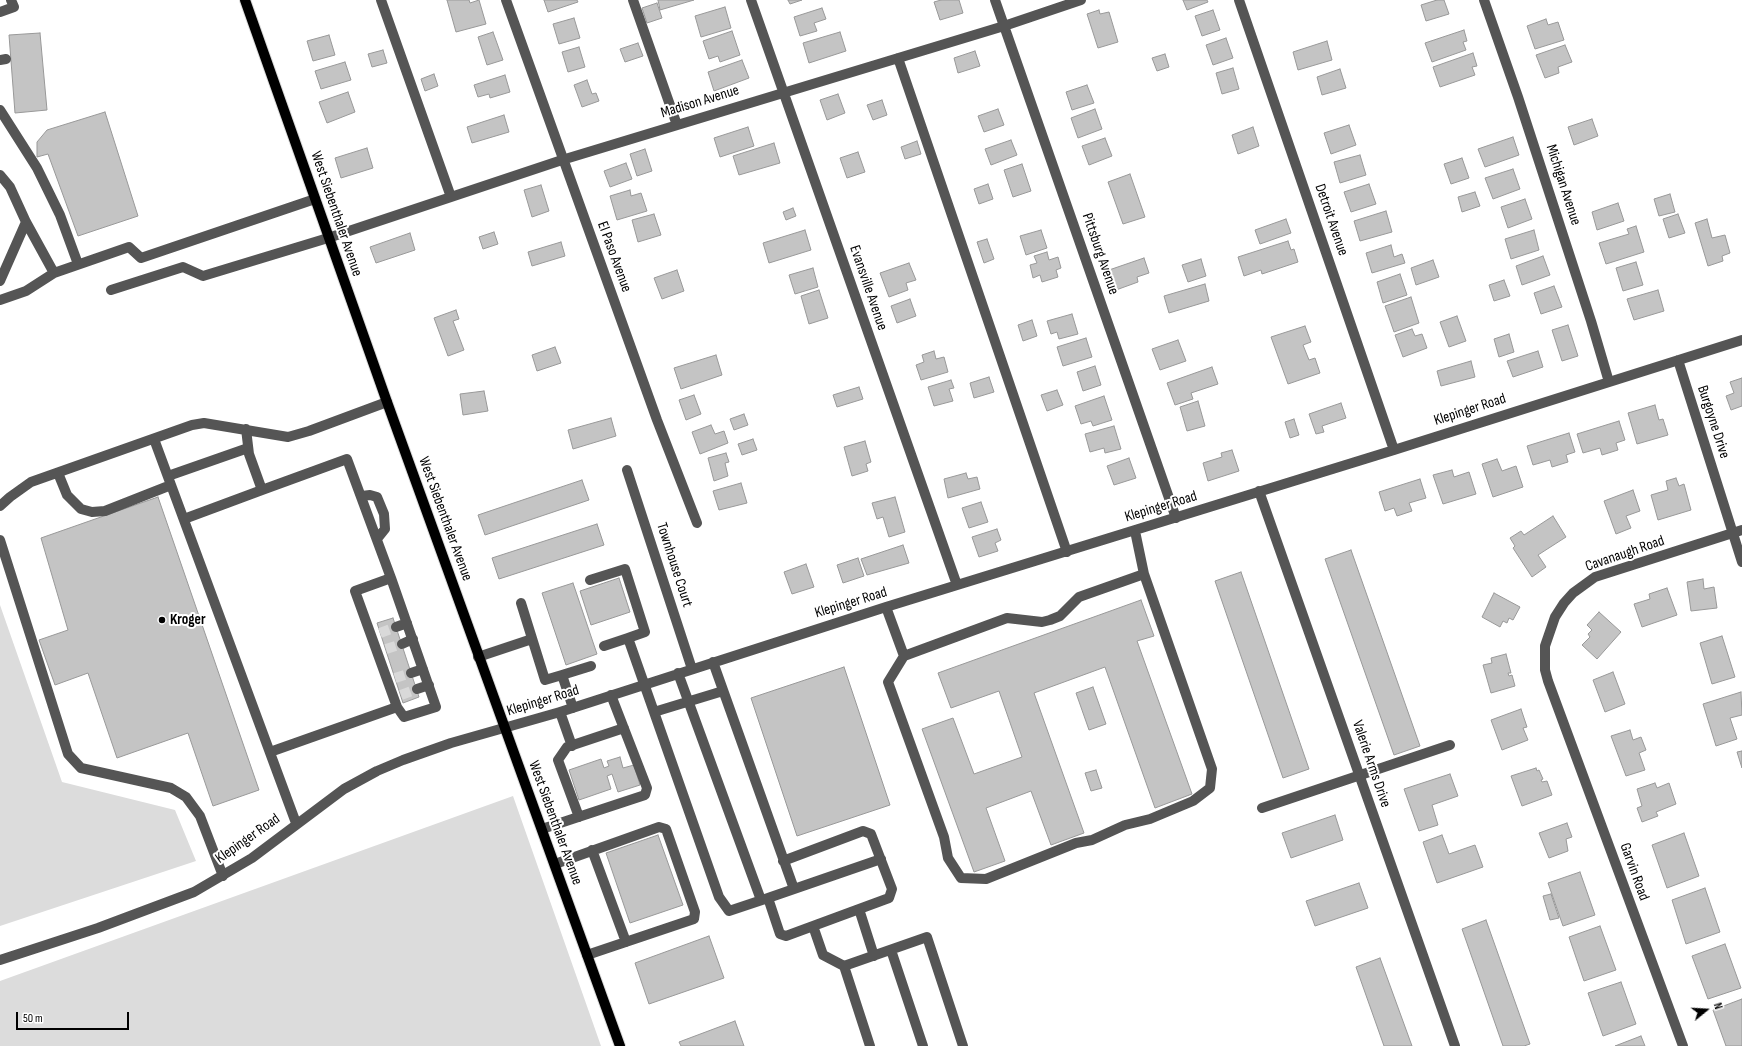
<!DOCTYPE html>
<html>
<head>
<meta charset="utf-8">
<style>
  body { margin:0 }
  #map { position:relative; width:1742px; height:1046px; overflow:hidden; background:#fff; font-family:"Sofia Sans Condensed",sans-serif }
  canvas { display:block }
  .north { position:absolute; left:1686px; top:990px; width:40px; height:40px; -webkit-text-stroke:3px #fff; paint-order:stroke; rotate:72deg; font-size:11px; font-weight:700; line-height:16px; text-align:center; color:#000 }
  .north::after { content:''; display:block; margin:auto; width:14px; height:18px; background:#000; clip-path:polygon(50% 0,100% 100%,50% 72%,0 100%) }
  .scale { position:absolute; left:16px; top:1012px; width:113px; height:18px; box-sizing:border-box; border:2px solid #000; border-top:0; padding-left:5px; font-size:12px; line-height:14px; white-space:nowrap; color:#000; -webkit-text-stroke:3px #fff; paint-order:stroke }
</style>
</head>
<body>
<div id="map">
<canvas width="1742" height="1046"></canvas>
<div class="north">N</div>
<div class="scale">50 m</div>
</div>
<script>
const c = document.querySelector('canvas').getContext('2d');
c.lineJoin = 'round';
function paint(path, color) {
  c.fillStyle = color;
  c.fill(path, 'evenodd');
}
function toPath(rows) {
  const path = new Path2D();
  for (const r of rows) {
    path.moveTo(r[0], r[1]);
    for (let i = 2; i < r.length; i += 2) path.lineTo(r[i], r[i + 1]);
  }
  return path;
}
function strokePath(path, color, width, dash) {
  c.strokeStyle = color;
  c.lineWidth = width;
  c.lineCap = dash ? 'butt' : 'round';
  c.setLineDash(dash || []);
  c.stroke(path);
}
function label(font, color, halo, rows, align = 'center') {
  c.font = font + ' "Sofia Sans Condensed",sans-serif';
  c.lineWidth = 4;
  c.setLineDash([]);
  c.textBaseline = 'middle';
  c.strokeStyle = halo;
  c.fillStyle = color;
  for (const [text, x, y, turn = 0] of rows) {
    c.save();
    c.translate(x, y);
    c.rotate((+turn || 0) * Math.PI / 180);
    c.textAlign = isNaN(turn) ? turn : align;
    if (halo) c.strokeText(text, 0, 0);
    c.fillText(text, 0, 0);
    c.restore();
  }
}
paint(toPath([
  [0,605,62,782,175,810,196,861,0,926],
  [513,796,601,1046,0,1046,0,981]
]), '#dcdcdc');
const building = toPath([
  [447,0,469,0,470,3,479,0,486,24,456,32,447,0],
  [544,0,577,0,578,2,548,12,544,0],
  [658,0,694,0,660,10,658,0],
  [788,0,802,0,790,4,788,0],
  [941,0,959,0,963,13,940,20,934,2,941,0],
  [1183,0,1207,0,1208,2,1187,10,1183,0],
  [1437,0,1444,0,1449,14,1426,21,1421,5,1437,0],
  [657,3,662,18,647,23,642,8,657,3],
  [725,7,731,28,701,37,695,16,725,7],
  [822,8,826,19,814,23,817,31,800,36,794,17,822,8],
  [1099,10,1100,14,1109,12,1118,42,1098,48,1087,14,1099,10],
  [1213,10,1220,30,1202,36,1195,16,1213,10],
  [574,18,580,38,559,44,553,24,574,18],
  [1546,19,1548,25,1558,22,1564,40,1535,49,1527,26,1546,19],
  [1464,30,1467,41,1463,42,1466,50,1432,62,1425,43,1464,30],
  [732,31,740,55,720,62,718,56,709,59,703,41,732,31],
  [493,32,503,60,487,65,478,37,493,32],
  [840,32,846,51,809,63,803,43,840,32],
  [40,33,47,110,15,113,9,35,40,33],
  [329,35,335,55,313,61,307,41,329,35],
  [1226,38,1233,58,1213,65,1206,45,1226,38],
  [1327,41,1332,60,1298,70,1293,52,1327,41],
  [638,43,643,56,625,62,620,49,638,43],
  [1565,45,1572,62,1558,67,1559,73,1545,78,1536,55,1565,45],
  [579,47,585,67,568,72,562,52,579,47],
  [383,50,387,63,372,67,368,54,383,50],
  [975,51,980,66,958,73,954,58,975,51],
  [1473,53,1477,66,1472,67,1475,75,1440,87,1433,67,1473,53],
  [1165,54,1169,67,1157,71,1152,58,1165,54],
  [742,60,749,78,714,91,708,72,742,60],
  [345,62,351,80,321,89,315,71,345,62],
  [1233,68,1239,89,1222,94,1216,73,1233,68],
  [1340,69,1346,88,1322,95,1317,77,1340,69],
  [434,74,438,86,425,91,421,79,434,74],
  [505,75,510,92,490,98,489,94,478,97,474,85,505,75],
  [587,80,592,94,596,93,599,101,582,107,574,85,587,80],
  [1087,85,1094,103,1072,110,1066,92,1087,85],
  [348,92,355,112,327,123,319,102,348,92],
  [838,94,845,113,827,120,820,100,838,94],
  [882,100,887,115,873,120,867,105,882,100],
  [998,109,1004,125,984,132,978,116,998,109],
  [1095,109,1102,129,1078,138,1071,118,1095,109],
  [105,112,138,216,78,236,48,154,37,157,37,142,47,130,105,112],
  [504,115,509,132,472,143,467,127,504,115],
  [1592,119,1598,136,1574,145,1568,127,1592,119],
  [1349,125,1356,145,1331,154,1324,133,1349,125],
  [748,127,754,146,720,157,714,138,748,127],
  [1253,127,1259,146,1238,154,1232,135,1253,127],
  [1513,137,1519,155,1485,167,1478,149,1513,137],
  [1105,138,1112,156,1089,165,1082,146,1105,138],
  [1011,140,1017,155,991,165,985,149,1011,140],
  [917,141,921,154,905,159,901,147,917,141],
  [774,143,780,163,739,175,733,156,774,143],
  [367,148,373,168,341,178,335,158,367,148],
  [645,149,652,171,637,176,630,154,645,149],
  [858,152,865,172,847,178,840,158,858,152],
  [1360,155,1366,175,1340,183,1334,162,1360,155],
  [1462,158,1469,178,1451,184,1444,164,1462,158],
  [626,163,632,179,610,187,604,171,626,163],
  [1022,164,1031,191,1013,197,1004,170,1022,164],
  [1513,169,1520,189,1493,199,1485,178,1513,169],
  [1130,174,1145,217,1123,224,1108,182,1130,174],
  [988,184,993,199,979,204,974,189,988,184],
  [1369,184,1376,204,1351,212,1344,192,1369,184],
  [541,185,549,211,532,217,524,190,541,185],
  [630,190,631,196,641,193,647,211,617,220,610,196,630,190],
  [1475,192,1480,206,1462,212,1458,197,1475,192],
  [1670,194,1675,212,1659,216,1654,199,1670,194],
  [1525,199,1532,219,1508,228,1501,207,1525,199],
  [1618,203,1624,221,1597,230,1592,212,1618,203],
  [793,208,796,216,786,220,783,212,793,208],
  [1386,211,1392,232,1360,241,1354,221,1386,211],
  [654,214,661,235,638,242,632,220,654,214],
  [1678,214,1685,233,1669,238,1663,219,1678,214],
  [1286,219,1291,233,1260,244,1255,230,1286,219],
  [1707,219,1712,238,1725,235,1730,253,1722,256,1723,261,1708,266,1695,223,1707,219],
  [1636,226,1644,252,1606,264,1599,243,1629,234,1627,229,1636,226],
  [805,230,811,250,769,263,763,243,805,230],
  [1041,230,1047,248,1026,255,1020,236,1041,230],
  [1534,230,1539,250,1511,259,1505,239,1534,230],
  [494,232,498,244,483,249,479,237,494,232],
  [410,233,415,250,376,263,370,247,410,233],
  [987,239,994,259,984,263,977,242,987,239],
  [1288,241,1291,250,1294,249,1298,262,1262,274,1261,270,1244,276,1238,257,1288,241],
  [561,242,565,256,532,266,528,252,561,242],
  [1391,245,1394,257,1402,254,1405,263,1372,273,1366,253,1391,245],
  [1047,252,1049,260,1058,257,1061,268,1056,270,1058,277,1042,282,1040,275,1033,278,1030,265,1037,263,1034,256,1047,252],
  [1543,256,1550,275,1522,285,1516,266,1543,256],
  [1144,258,1149,273,1137,277,1138,282,1116,290,1109,270,1144,258],
  [1201,259,1206,276,1188,282,1182,265,1201,259],
  [1433,260,1439,277,1416,285,1411,268,1433,260],
  [1636,262,1643,285,1623,291,1616,268,1636,262],
  [909,263,916,280,906,283,908,290,889,297,880,273,909,263],
  [813,268,818,287,795,294,789,275,813,268],
  [677,270,684,291,662,299,654,278,677,270],
  [1400,274,1407,295,1383,303,1377,282,1400,274],
  [1504,280,1510,296,1494,301,1489,285,1504,280],
  [1205,284,1209,301,1169,313,1164,296,1205,284],
  [1554,286,1562,307,1541,314,1534,293,1554,286],
  [819,290,828,318,809,324,801,296,819,290],
  [1658,290,1664,311,1634,320,1627,299,1658,290],
  [1411,297,1419,323,1394,332,1385,306,1411,297],
  [910,299,916,316,897,323,891,306,910,299],
  [456,310,459,319,453,321,464,350,448,356,434,318,456,310],
  [1072,314,1078,334,1059,339,1057,332,1051,334,1047,321,1072,314],
  [1457,316,1466,341,1449,347,1440,322,1457,316],
  [1032,320,1037,336,1023,341,1018,325,1032,320],
  [1568,325,1578,356,1562,361,1552,330,1568,325],
  [1305,326,1311,342,1303,345,1309,360,1315,358,1320,373,1288,384,1271,337,1305,326],
  [1412,329,1415,336,1422,334,1427,348,1403,357,1395,335,1412,329],
  [1509,334,1514,352,1499,357,1494,339,1509,334],
  [1086,338,1092,357,1063,366,1057,347,1086,338],
  [1178,340,1186,361,1160,370,1152,349,1178,340],
  [555,347,561,363,537,371,532,355,555,347],
  [934,351,936,359,944,357,948,372,921,380,916,365,924,362,922,355,934,351],
  [1538,351,1543,367,1513,377,1507,361,1538,351],
  [716,355,722,375,681,389,674,368,716,355],
  [1471,361,1475,377,1441,386,1437,371,1471,361],
  [1095,366,1101,385,1083,391,1077,372,1095,366],
  [1212,367,1218,384,1191,393,1193,399,1175,405,1167,383,1212,367],
  [989,377,994,392,974,398,970,383,989,377],
  [1742,378,1742,406,1731,410,1726,396,1734,393,1730,382,1742,378],
  [951,380,954,388,949,389,953,401,934,406,928,387,951,380],
  [859,387,863,399,837,407,833,395,859,387],
  [1057,390,1063,405,1047,411,1041,395,1057,390],
  [484,391,488,411,463,415,460,394,484,391],
  [694,395,701,414,686,420,679,400,694,395],
  [1104,396,1112,420,1093,426,1091,421,1081,424,1075,406,1104,396],
  [1198,401,1205,426,1187,431,1180,407,1198,401],
  [1341,403,1346,418,1322,426,1324,432,1316,434,1309,414,1341,403],
  [1655,405,1659,420,1663,419,1668,435,1637,444,1628,413,1655,405],
  [744,414,748,425,734,430,730,419,744,414],
  [611,418,616,436,573,449,568,430,611,418],
  [1294,419,1299,435,1290,438,1285,422,1294,419],
  [1619,421,1625,440,1616,443,1618,450,1602,455,1600,448,1583,453,1577,434,1619,421],
  [711,425,715,434,724,431,728,443,700,454,692,432,711,425],
  [1114,426,1121,449,1105,453,1104,448,1090,452,1085,434,1114,426],
  [1569,433,1575,452,1566,455,1568,462,1552,467,1550,460,1533,465,1527,446,1569,433],
  [753,439,757,450,742,455,738,444,753,439],
  [865,441,871,462,866,464,868,471,852,476,844,447,865,441],
  [1232,450,1239,471,1208,481,1203,463,1222,457,1221,453,1232,450],
  [726,453,729,462,725,463,728,476,714,481,708,458,726,453],
  [1129,458,1136,478,1114,485,1107,466,1129,458],
  [1497,459,1502,471,1516,466,1523,487,1493,497,1482,464,1497,459],
  [1452,470,1454,477,1469,472,1476,494,1443,504,1433,475,1452,470],
  [966,473,968,479,977,477,980,489,948,498,944,479,966,473],
  [1676,478,1679,486,1684,484,1691,510,1658,520,1651,495,1668,490,1666,481,1676,478],
  [1420,479,1426,498,1409,503,1412,511,1397,516,1394,508,1385,511,1379,492,1420,479],
  [582,480,589,500,485,535,478,515,582,480],
  [741,483,747,503,719,510,713,491,741,483],
  [1633,490,1640,511,1626,516,1631,528,1616,534,1604,501,1633,490],
  [158,497,259,790,213,806,188,733,117,758,88,673,55,685,39,640,68,630,41,538,158,497],
  [895,497,905,532,889,537,883,517,877,519,872,503,895,497],
  [981,502,988,522,969,528,962,508,981,502],
  [1553,516,1566,537,1538,555,1546,567,1532,577,1513,548,1515,546,1510,538,1521,531,1524,535,1553,516],
  [597,524,604,545,499,579,492,558,597,524],
  [997,529,1001,540,995,543,998,551,979,557,972,537,997,529],
  [903,545,909,563,867,575,861,559,903,545],
  [1351,550,1420,746,1394,755,1325,559,1351,550],
  [858,558,864,576,843,583,837,565,858,558],
  [806,564,814,587,792,594,784,572,806,564],
  [1241,572,1309,769,1283,778,1215,581,1241,572],
  [619,578,630,612,591,625,580,591,619,578],
  [1703,579,1704,589,1714,587,1717,608,1691,611,1687,582,1703,579],
  [573,583,597,654,566,665,542,593,573,583],
  [1667,588,1677,615,1642,627,1634,604,1650,599,1649,594,1667,588],
  [1494,593,1520,607,1513,620,1509,618,1507,623,1503,621,1500,627,1482,617,1494,593],
  [1141,600,1154,636,1137,641,1192,794,1155,808,1105,667,1034,693,1084,833,1051,845,1031,791,986,808,1005,861,974,872,922,729,953,718,974,774,1022,757,999,691,951,708,938,673,1141,600],
  [1599,612,1621,632,1597,659,1582,645,1590,637,1588,634,1592,630,1587,625,1599,612],
  [393,618,419,697,403,703,377,623,393,618],
  [1722,636,1735,677,1712,684,1700,643,1722,636],
  [1506,654,1511,673,1508,673,1509,676,1512,675,1515,686,1491,693,1483,665,1492,663,1491,658,1506,654],
  [844,667,890,805,797,836,751,698,844,667],
  [1613,672,1625,704,1605,712,1593,680,1613,672],
  [1093,687,1106,724,1089,730,1076,693,1093,687],
  [1741,692,1742,715,1730,718,1737,739,1716,746,1703,704,1741,692],
  [1521,709,1527,727,1523,728,1528,740,1502,750,1491,720,1521,709],
  [1630,730,1633,740,1641,737,1646,750,1639,753,1645,770,1626,776,1611,736,1630,730],
  [1742,751,1742,768,1737,752,1742,751],
  [620,757,623,768,634,765,640,785,618,792,612,774,607,776,611,789,579,800,569,770,601,759,604,768,609,766,607,761,620,757],
  [1536,768,1537,771,1539,770,1543,779,1541,780,1542,782,1547,781,1552,795,1522,806,1511,776,1536,768],
  [1096,770,1102,788,1091,791,1085,773,1096,770],
  [1450,774,1458,796,1432,805,1438,825,1419,831,1404,789,1450,774],
  [1655,783,1657,788,1669,783,1676,804,1656,812,1658,816,1642,822,1637,808,1642,806,1637,789,1655,783],
  [1335,815,1343,840,1291,858,1282,833,1335,815],
  [1567,823,1572,837,1566,839,1568,851,1549,858,1539,833,1567,823],
  [1684,833,1699,876,1667,888,1652,845,1684,833],
  [658,835,683,905,630,923,606,853,658,835],
  [1442,835,1449,854,1475,845,1483,867,1437,883,1423,842,1442,835],
  [1580,872,1595,915,1563,926,1548,883,1580,872],
  [1359,883,1368,908,1315,926,1306,901,1359,883],
  [1705,888,1720,932,1686,944,1672,900,1705,888],
  [1551,894,1559,918,1550,920,1543,896,1551,894],
  [1486,920,1530,1044,1524,1046,1503,1046,1462,929,1486,920],
  [1600,926,1616,970,1584,981,1569,937,1600,926],
  [709,936,724,978,649,1004,635,963,709,936],
  [1725,944,1741,988,1708,999,1692,956,1725,944],
  [1380,958,1412,1046,1384,1046,1356,967,1380,958],
  [1621,982,1636,1024,1603,1036,1588,993,1621,982],
  [1742,999,1742,1046,1726,1046,1713,1010,1742,999],
  [735,1021,744,1046,681,1046,679,1042,735,1021],
  [1641,1036,1645,1046,1615,1046,1641,1036]
]);
paint(building, '#c4c4c4');
strokePath(building, '#999', 1);
strokePath(toPath([
  [380,633,396,627],
  [386,649,402,644],
  [395,678,411,673],
  [401,695,417,689]
]), '#d9d9d9', 10, [10, 5]);
const major = toPath([
  [245,0,387,402,620,1046]
]);
strokePath(major, '#dbdbdb', 12);
strokePath(toPath([
  [381,0,451,197],
  [506,0,657,420,697,523],
  [633,0,677,125],
  [751,0,957,585],
  [995,0,1176,518],
  [1239,0,1394,450],
  [1484,0,1518,97,1591,321,1609,382],
  [0,12,14,7,11,0],
  [898,58,1067,552],
  [0,60,6,59],
  [0,110,37,168,60,215,78,264],
  [0,175,10,187,26,222,54,273,26,291,0,300],
  [54,273,129,247,141,258,315,199],
  [0,281,26,222],
  [111,290,183,267,203,276,328,238,562,160,1004,26,1081,0],
  [1678,360,1742,562],
  [154,439,296,823],
  [627,470,692,669],
  [58,473,67,495,81,509,92,512,105,511,171,485],
  [168,476,248,448],
  [262,490,347,459,391,578,355,591,397,707,270,752],
  [1259,491,1455,1046],
  [362,496,370,495,377,497,384,514,385,529,377,539],
  [0,506,10,497,31,482,192,425,204,423,288,437,309,431,387,402],
  [184,519,262,490,249,454,246,429],
  [0,540,68,754,81,768,171,788,186,797,200,816,223,876],
  [391,578,436,707,404,717,397,707],
  [590,580,625,569,645,632,628,638,719,897,729,911,768,898,780,934,786,936,889,898,892,889,871,834,863,831,783,861],
  [521,603,545,680,562,675],
  [886,607,904,656,1007,618,1042,622,1050,620,1060,616,1079,597,1144,574],
  [396,627,407,623],
  [402,644,413,639],
  [604,646,628,638],
  [904,656,888,682,944,837,948,858,961,878,986,879,1076,843,1092,840,1125,825,1150,819,1193,801,1210,788,1212,769,1144,574,1135,531],
  [478,657,532,639],
  [713,662,794,889],
  [411,673,423,669],
  [678,673,761,900],
  [417,689,429,685],
  [573,708,562,675,591,666],
  [560,712,572,746],
  [654,712,723,691],
  [1262,808,1450,745],
  [579,817,558,760,567,747,624,728],
  [542,829,645,795,647,788,611,695],
  [592,850,626,942],
  [555,864,659,827,666,829,695,912,694,919,587,955],
  [768,898,881,859],
  [859,909,874,956],
  [813,926,823,955,844,966,870,1046],
  [891,950,923,1046],
  [0,960,98,928,194,892,252,858,344,789,377,771,403,760,451,743,560,712,886,607,1394,450,1742,340],
  [844,966,927,937,963,1046],
  [1683,1046,1548,681,1545,670,1545,646,1555,617,1564,603,1573,593,1595,577,1742,530]
]), '#555', 10);
strokePath(major, '#000', 10);
for (const [x, y, r, color] of [
  [162,620,4,"#000"]
]) {
  const dot = new Path2D();
  dot.arc(x, y, r, 0, 2 * Math.PI);
  c.fillStyle = color;
  c.fill(dot);
  strokePath(dot, '#fff', 1.5);
}
label('15px', '#000', '#fff', [
  ["Madison Avenue",700,102,-17],
  ["Michigan Avenue",1563,185,72],
  ["West Siebenthaler Avenue",336,214,71],
  ["Detroit Avenue",1331,220,71],
  ["Pittsburg Avenue",1100,254,71],
  ["El Paso Avenue",614,257,70],
  ["Evansville Avenue",868,288,71],
  ["Klepinger Road",1470,410,-18],
  ["Burgoyne Drive",1713,422,72],
  ["Klepinger Road",1161,507,-17],
  ["West Siebenthaler Avenue",445,519,70],
  ["Cavanaugh Road",1625,554,-19],
  ["Townhouse Court",674,565,72],
  ["Klepinger Road",851,603,-17],
  ["Klepinger Road",543,701,-17],
  ["Valerie Arms Drive",1371,764,71],
  ["West Siebenthaler Avenue",555,823,70],
  ["Klepinger Road",248,839,-35],
  ["Garvin Road",1634,872,70]
]);
label('bold 15px', '#000', '#fff', [
  ["Kroger",170,620]
], 'left');
</script>
</body>
</html>
